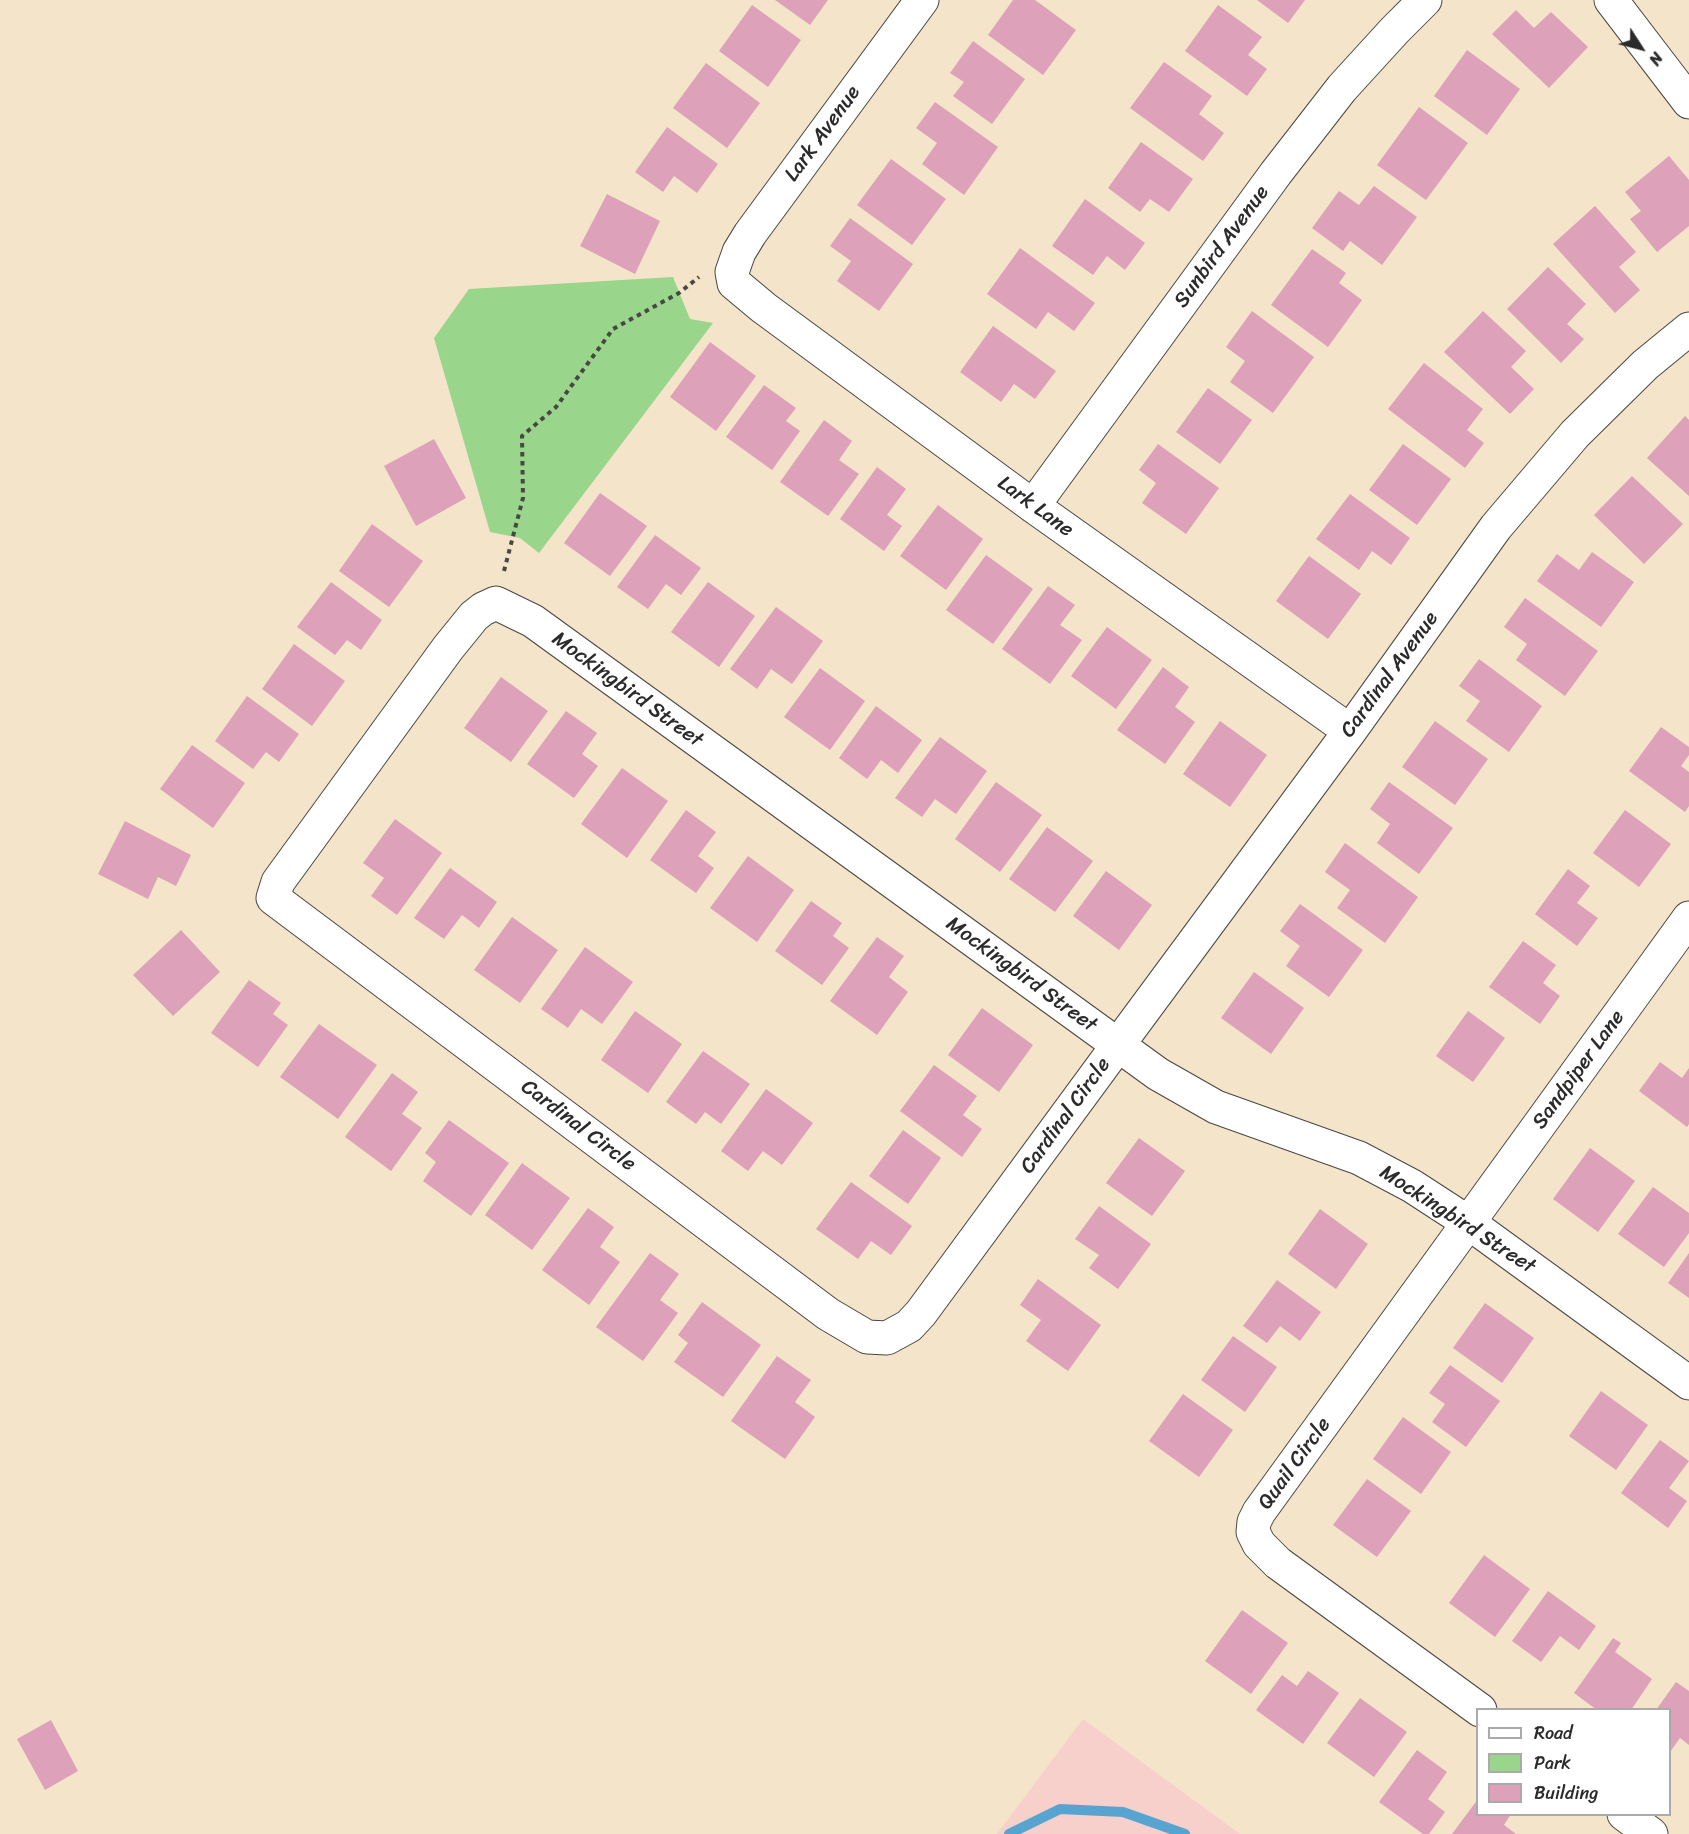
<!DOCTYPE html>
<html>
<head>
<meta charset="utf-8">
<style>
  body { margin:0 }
  #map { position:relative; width:1689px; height:1834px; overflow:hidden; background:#f4e4ca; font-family:Sriracha,sans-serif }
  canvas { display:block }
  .legend { position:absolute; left:1476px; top:1708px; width:195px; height:108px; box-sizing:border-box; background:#fff; border:2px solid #aaa; margin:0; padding:8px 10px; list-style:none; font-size:18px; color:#2b2b2b }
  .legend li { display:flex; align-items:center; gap:12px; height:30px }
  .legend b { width:30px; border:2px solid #aaa }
  .north { position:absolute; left:1611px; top:18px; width:60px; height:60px; -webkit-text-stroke:4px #fff; paint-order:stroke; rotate:126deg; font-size:16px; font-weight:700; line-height:24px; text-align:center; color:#2b2b2b }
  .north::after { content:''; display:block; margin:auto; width:21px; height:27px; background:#2b2b2b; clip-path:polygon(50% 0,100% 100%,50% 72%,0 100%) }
</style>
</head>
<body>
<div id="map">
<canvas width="1689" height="1834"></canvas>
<ul class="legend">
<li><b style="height:8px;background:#fff"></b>Road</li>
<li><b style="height:16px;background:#99d58a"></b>Park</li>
<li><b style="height:16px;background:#dda1b9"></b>Building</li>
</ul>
<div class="north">N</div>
</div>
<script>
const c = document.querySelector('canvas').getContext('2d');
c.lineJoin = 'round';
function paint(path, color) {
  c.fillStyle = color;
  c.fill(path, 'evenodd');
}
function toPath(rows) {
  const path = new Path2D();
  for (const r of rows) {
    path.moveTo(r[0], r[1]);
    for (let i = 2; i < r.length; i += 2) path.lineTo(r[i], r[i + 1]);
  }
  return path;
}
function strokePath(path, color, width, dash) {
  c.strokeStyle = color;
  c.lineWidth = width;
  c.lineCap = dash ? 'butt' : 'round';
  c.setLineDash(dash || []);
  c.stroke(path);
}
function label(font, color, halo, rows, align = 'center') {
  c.font = font + ' Sriracha,sans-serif';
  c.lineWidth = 5;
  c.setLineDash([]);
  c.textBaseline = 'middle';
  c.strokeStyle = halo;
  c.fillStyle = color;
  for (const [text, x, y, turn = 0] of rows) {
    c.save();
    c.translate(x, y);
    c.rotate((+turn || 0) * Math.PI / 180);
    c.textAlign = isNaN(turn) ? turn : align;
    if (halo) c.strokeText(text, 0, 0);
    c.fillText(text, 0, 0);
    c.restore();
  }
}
paint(toPath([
  [1083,1719,1240,1834,997,1834]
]), '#f7d0cb');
paint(toPath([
  [673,277,690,319,713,323,539,553,520,538,490,532,434,338,469,289]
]), '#99d58a');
strokePath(toPath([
  [1009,1834,1060,1809,1123,1812,1185,1834]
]), '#58a4d1', 10);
paint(toPath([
  [775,0,828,0,810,25],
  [1013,0,1035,0,1076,30,1043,75,988,35],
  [1257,0,1305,0,1288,23],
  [752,5,801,40,768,87,719,51],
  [1218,5,1262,37,1248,55,1267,69,1247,96,1185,51],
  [1516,10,1534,28,1551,12,1588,47,1549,88,1492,34],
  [973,41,1025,79,992,124,953,96,964,82,950,73],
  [1467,50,1520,89,1487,135,1434,96],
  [1164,62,1212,96,1199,114,1224,133,1203,161,1130,108],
  [706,63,760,103,727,148,673,108],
  [935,102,998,147,964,195,922,164,937,143,916,128],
  [1419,107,1468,143,1426,200,1377,165],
  [667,127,718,164,697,193,674,176,663,192,635,172],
  [1141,142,1193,179,1169,212,1150,199,1140,212,1108,188],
  [1669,156,1689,180,1689,226,1657,252,1630,219,1641,211,1625,192],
  [891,159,946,199,912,245,857,205],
  [1374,186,1417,217,1382,265,1350,241,1343,251,1312,228,1339,191,1359,205],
  [607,194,660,221,635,274,580,246],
  [1085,199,1145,243,1125,270,1107,256,1093,275,1052,246],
  [1595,206,1636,252,1619,267,1640,290,1615,313,1553,244],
  [850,218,913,264,879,311,837,281,851,261,830,246],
  [1020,248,1095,303,1074,331,1048,312,1036,329,987,294],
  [1312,249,1346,273,1339,283,1362,300,1328,347,1271,305],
  [1548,267,1586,304,1567,324,1584,339,1561,363,1507,309],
  [1252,311,1314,357,1273,413,1230,382,1245,361,1226,347],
  [1483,311,1526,351,1511,367,1534,389,1510,414,1444,352],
  [993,326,1056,371,1035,399,1014,384,1001,402,960,372],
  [710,342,756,376,716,431,670,397],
  [1424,363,1483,409,1467,430,1484,443,1465,468,1388,409],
  [764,385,796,408,786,421,800,431,772,470,726,437],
  [1208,388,1252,420,1220,464,1176,432],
  [1685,416,1689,420,1689,496,1647,458],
  [824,420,852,441,839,460,859,474,828,516,780,482],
  [434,439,466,498,416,526,384,466],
  [1158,444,1219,488,1186,534,1142,503,1156,483,1139,470],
  [1403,444,1451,479,1417,525,1369,490],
  [877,467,906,489,887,515,902,526,884,551,840,519],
  [1632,476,1683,524,1644,564,1594,515],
  [600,493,647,526,610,576,564,543],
  [1350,494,1410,538,1391,565,1372,551,1359,570,1316,539],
  [938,505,983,539,946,590,900,556],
  [372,524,423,561,389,607,339,571],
  [655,535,701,568,681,595,666,584,648,609,617,587],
  [1592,552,1634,582,1601,627,1537,581,1557,554,1579,570],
  [986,555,1033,589,993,644,946,610],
  [1309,556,1361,594,1328,639,1276,601],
  [331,582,382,620,361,650,347,640,335,655,297,627],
  [708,582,755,616,719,667,671,632],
  [1048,586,1075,605,1060,625,1082,640,1050,684,1002,649],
  [1525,598,1598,651,1565,696,1516,660,1527,644,1504,627],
  [776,607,823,641,792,684,771,669,757,689,730,669],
  [1107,627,1152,660,1116,709,1071,676],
  [294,644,345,681,312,726,262,689],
  [1479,659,1542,706,1509,752,1466,721,1480,701,1459,686],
  [1163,667,1189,687,1175,707,1195,722,1165,764,1117,730],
  [820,668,865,701,830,750,784,717],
  [501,677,548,711,511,762,464,728],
  [247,696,299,734,279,762,266,752,253,769,215,741],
  [876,706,922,740,898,773,881,760,867,779,839,758],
  [566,711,597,733,582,754,598,766,574,798,527,764],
  [1220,721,1267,755,1230,807,1183,774],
  [1435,721,1488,759,1455,805,1402,767],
  [1661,727,1689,747,1689,755,1681,766,1689,772,1689,806,1685,812,1629,771],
  [940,737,987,771,956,814,935,799,922,817,895,798],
  [192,745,245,783,213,828,160,789],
  [622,768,668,801,627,858,581,824],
  [996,782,1042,815,1000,872,955,839],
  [1389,782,1453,828,1419,874,1377,843,1390,824,1370,809],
  [686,810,716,832,698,856,714,868,696,893,650,860],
  [1625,810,1671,844,1639,887,1593,853],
  [395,819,442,853,397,915,371,896,384,878,363,863],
  [125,821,191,855,176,886,158,877,148,899,98,874],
  [1047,827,1093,861,1055,912,1009,879],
  [1345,843,1418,897,1385,943,1337,908,1350,890,1325,872],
  [748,856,794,890,757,942,710,908],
  [450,868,497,902,479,928,462,915,444,939,414,918],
  [1568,869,1590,886,1577,903,1598,918,1577,946,1535,914],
  [1106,871,1152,905,1119,950,1073,916],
  [811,901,842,923,833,936,849,948,822,985,775,951],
  [1300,904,1363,950,1329,997,1286,966,1300,946,1280,931],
  [512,917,558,950,520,1003,474,970],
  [181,930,220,972,173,1016,133,975],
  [877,937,904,956,889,977,908,992,877,1035,830,1001],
  [1523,941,1556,965,1543,983,1560,996,1540,1024,1489,987],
  [585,947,633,982,602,1024,581,1009,568,1028,541,1009],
  [1254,972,1304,1008,1271,1054,1221,1018],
  [249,980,281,1003,273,1014,288,1025,258,1067,211,1033],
  [982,1008,1033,1045,999,1092,948,1055],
  [635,1011,682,1044,648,1093,601,1060],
  [1468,1011,1505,1038,1473,1082,1436,1056],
  [319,1024,377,1065,338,1119,280,1077],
  [703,1051,750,1084,721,1124,705,1112,696,1124,666,1102],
  [1660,1062,1682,1078,1689,1068,1689,1124,1687,1127,1639,1091],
  [934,1065,977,1096,963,1115,982,1129,962,1157,900,1111],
  [392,1073,418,1092,402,1114,422,1128,391,1171,345,1137],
  [766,1089,813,1123,782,1165,763,1151,748,1171,721,1151],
  [449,1120,509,1163,471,1216,423,1181,436,1162,425,1153],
  [903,1130,941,1158,908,1204,869,1176],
  [1139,1138,1185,1171,1152,1216,1106,1183],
  [1590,1148,1635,1181,1598,1232,1553,1199],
  [522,1163,570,1198,532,1250,485,1215],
  [851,1182,912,1226,891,1255,871,1241,858,1259,816,1229],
  [1653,1187,1689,1213,1689,1233,1664,1267,1618,1234],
  [1099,1206,1151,1244,1118,1289,1089,1268,1099,1255,1075,1239],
  [588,1208,614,1227,600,1247,620,1262,589,1305,542,1270],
  [1320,1209,1368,1244,1336,1289,1288,1254],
  [650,1253,679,1274,660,1300,678,1313,643,1361,596,1327],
  [1689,1253,1689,1298,1668,1283],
  [1038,1279,1101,1325,1068,1371,1026,1341,1041,1320,1020,1305],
  [1277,1280,1321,1312,1300,1341,1280,1326,1267,1343,1243,1326],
  [702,1302,761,1345,723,1397,674,1362,688,1343,678,1335],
  [1485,1303,1534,1338,1502,1383,1453,1348],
  [1233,1336,1277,1367,1245,1412,1201,1380],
  [777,1356,811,1380,795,1402,815,1417,785,1459,731,1421],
  [1450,1365,1500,1401,1466,1447,1432,1422,1445,1404,1429,1393],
  [1601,1391,1648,1425,1616,1470,1569,1436],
  [1183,1394,1233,1430,1199,1477,1149,1441],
  [1403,1417,1451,1452,1421,1494,1373,1459],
  [1660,1440,1689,1461,1669,1488,1687,1501,1668,1528,1621,1493],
  [1367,1479,1411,1511,1377,1557,1333,1525],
  [1484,1555,1530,1589,1495,1637,1449,1603],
  [1548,1591,1596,1626,1579,1650,1560,1636,1541,1662,1512,1641],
  [1242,1610,1288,1643,1251,1694,1205,1661],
  [1613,1638,1621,1643,1615,1652,1652,1679,1631,1710,1597,1710,1574,1693],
  [1308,1671,1339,1693,1303,1744,1256,1710,1282,1675,1297,1686],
  [1676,1682,1689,1691,1689,1745,1680,1738,1670,1752,1670,1710,1656,1710],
  [1360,1698,1407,1732,1374,1777,1327,1743],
  [51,1720,78,1771,45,1790,17,1739],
  [1417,1750,1447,1772,1428,1799,1445,1812,1429,1834,1423,1834,1379,1802],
  [1478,1799,1478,1814,1511,1814,1504,1825,1516,1834,1452,1834]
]), '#dda1b9');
const minor = toPath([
  [1611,0,1689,102],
  [732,272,734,283,764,308,1033,506,1350,731],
  [732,272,739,252,750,234,922,0],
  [1689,329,1645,365,1575,434,1496,527,1350,731,1118,1045,921,1313,909,1326,887,1338,867,1337,828,1314,273,898,278,882,448,648,474,616,483,609,496,603,533,621,1118,1045,1158,1074,1216,1107,1359,1158,1412,1186,1469,1223,1689,1383],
  [1033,506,1276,173,1342,88,1395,30,1425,0],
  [1480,1710,1278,1563,1259,1544,1253,1532,1254,1522,1259,1512,1689,918],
  [1624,1814,1651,1834]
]);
strokePath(minor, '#494743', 35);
strokePath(toPath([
  [504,571,523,498,522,436,556,407,613,329,679,293,699,277]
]), '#494743', 4, [4.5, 4.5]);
strokePath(minor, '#fff', 33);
label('21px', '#2b2b2b', '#fff', [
  ["Lark Avenue",823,134,-54],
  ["Sunbird Avenue",1222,247,-54],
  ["Lark Lane",1035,507,36],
  ["Cardinal Avenue",1390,675,-54],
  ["Mockingbird Street",627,690,36],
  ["Mockingbird Street",1021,975,36],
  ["Sandpiper Lane",1579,1070,-54],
  ["Cardinal Circle",1066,1116,-54],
  ["Cardinal Circle",578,1126,37],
  ["Mockingbird Street",1457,1220,33],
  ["Quail Circle",1295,1464,-54]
]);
</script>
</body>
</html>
